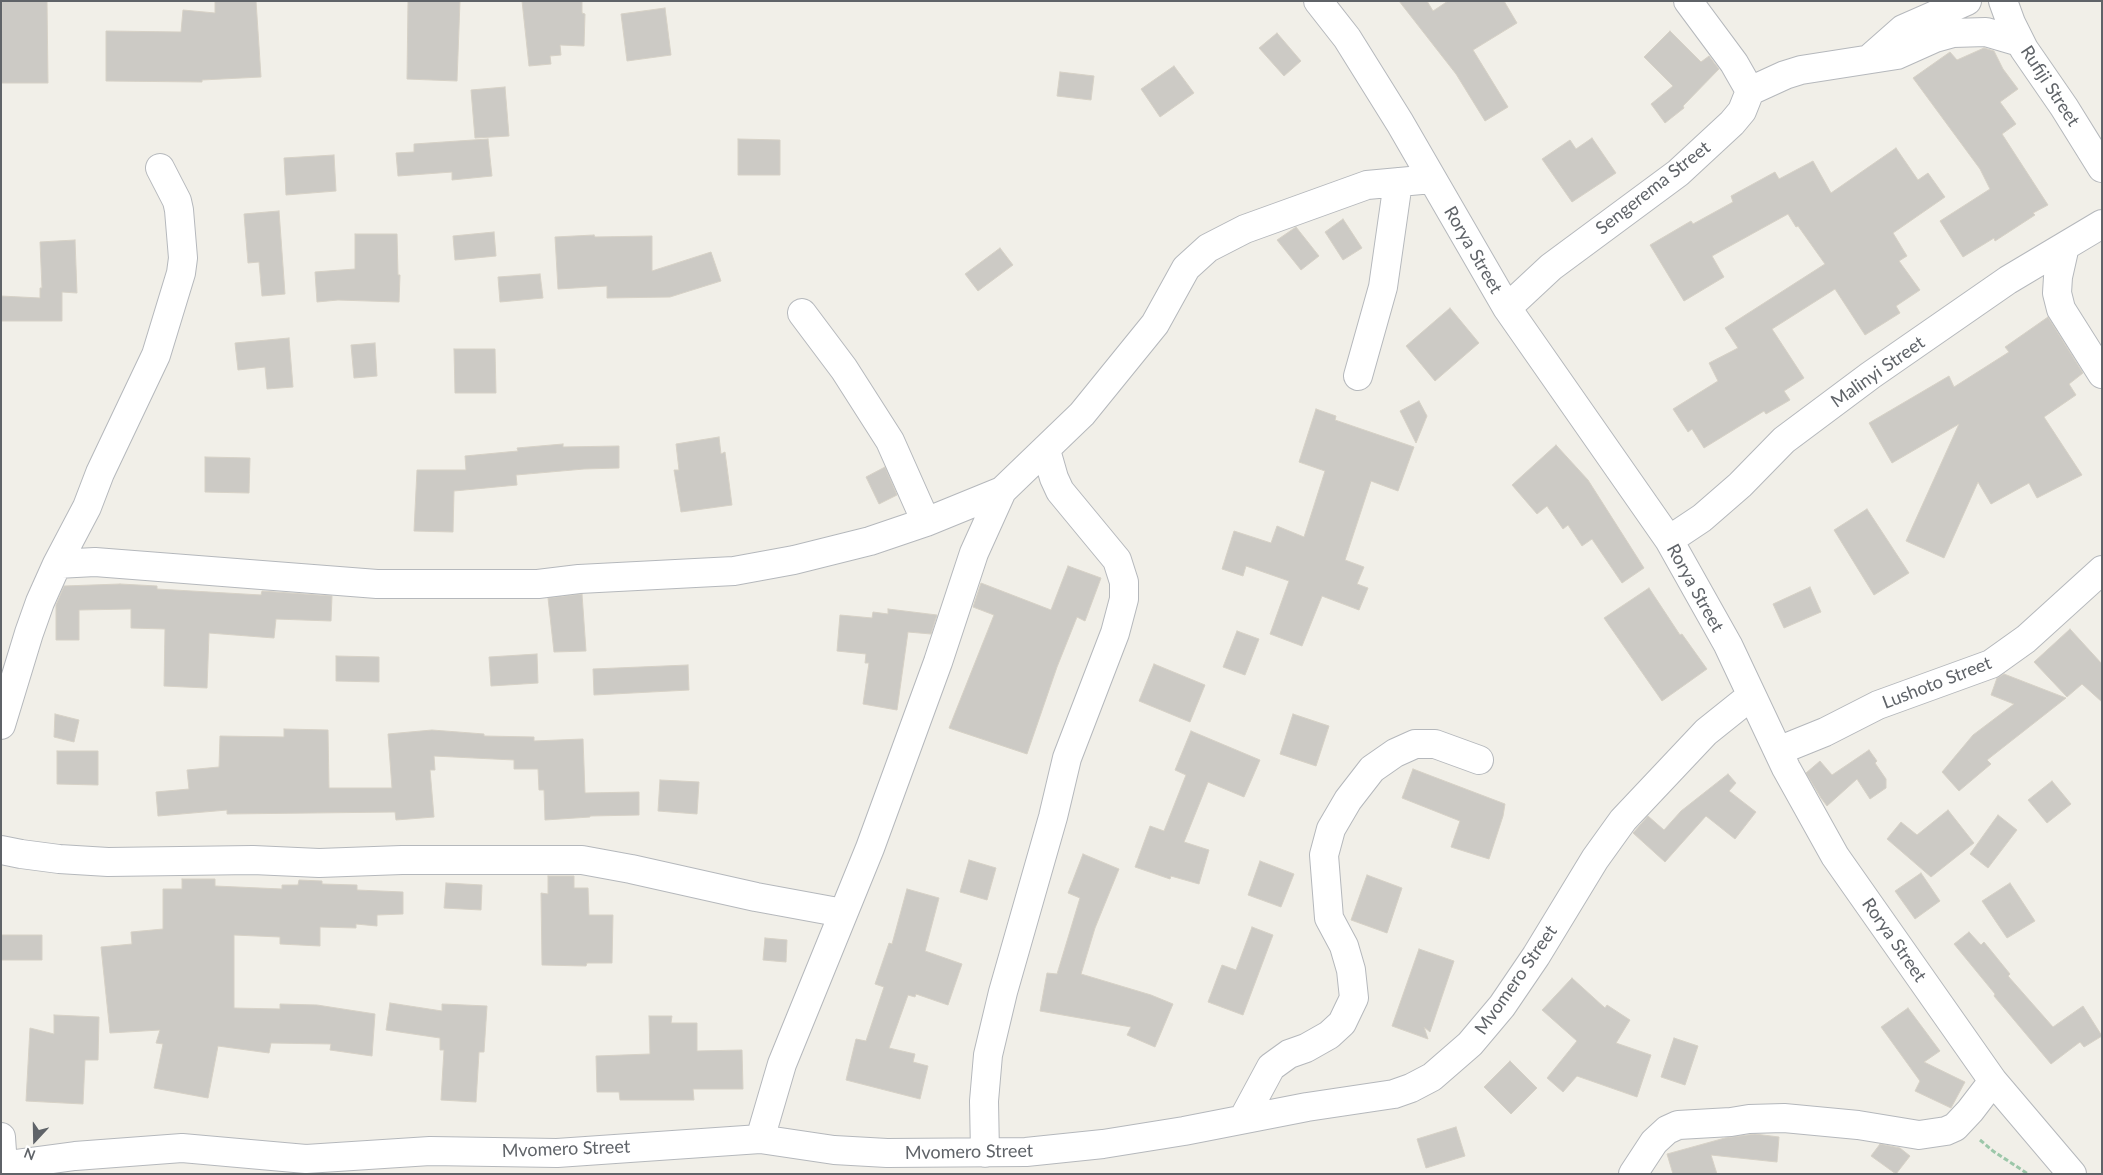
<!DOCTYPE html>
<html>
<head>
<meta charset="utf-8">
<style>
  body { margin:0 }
  #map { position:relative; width:2103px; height:1175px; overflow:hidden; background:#f1efe8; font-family:Lato,sans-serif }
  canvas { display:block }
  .frame { position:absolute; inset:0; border:2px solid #5f6368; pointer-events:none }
  .north { position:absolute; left:10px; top:1115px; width:50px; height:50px; -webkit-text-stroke:4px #fff; paint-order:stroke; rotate:201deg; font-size:14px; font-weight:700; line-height:20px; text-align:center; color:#5f6368 }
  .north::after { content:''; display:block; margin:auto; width:18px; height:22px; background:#5f6368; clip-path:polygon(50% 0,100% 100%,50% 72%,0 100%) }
</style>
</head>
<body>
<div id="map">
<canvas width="2103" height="1175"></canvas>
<div class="frame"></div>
<div class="north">N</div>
</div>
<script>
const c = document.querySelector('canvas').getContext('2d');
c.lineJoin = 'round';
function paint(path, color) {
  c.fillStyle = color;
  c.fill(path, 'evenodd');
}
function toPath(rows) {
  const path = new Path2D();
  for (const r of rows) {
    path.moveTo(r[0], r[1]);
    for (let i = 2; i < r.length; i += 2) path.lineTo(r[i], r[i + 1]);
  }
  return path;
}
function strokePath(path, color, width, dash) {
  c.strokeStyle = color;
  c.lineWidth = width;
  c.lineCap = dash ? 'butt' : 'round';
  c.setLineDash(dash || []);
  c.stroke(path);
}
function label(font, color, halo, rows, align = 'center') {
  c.font = font + ' Lato,sans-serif';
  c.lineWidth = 4;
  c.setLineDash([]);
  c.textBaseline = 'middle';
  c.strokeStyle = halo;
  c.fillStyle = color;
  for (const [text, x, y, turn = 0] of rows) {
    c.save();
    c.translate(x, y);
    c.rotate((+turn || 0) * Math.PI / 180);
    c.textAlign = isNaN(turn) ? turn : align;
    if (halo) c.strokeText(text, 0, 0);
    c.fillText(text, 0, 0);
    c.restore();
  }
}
const building = toPath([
  [2,1,47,1,48,83,1,83,2,1],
  [215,1,256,1,261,77,202,80,202,82,106,81,106,31,181,32,183,10,215,13,215,1],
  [408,1,460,1,457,81,407,79,408,1],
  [522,1,582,1,582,13,585,14,584,46,560,45,561,55,550,56,551,64,529,66,522,1],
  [1399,1,1427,1,1433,11,1448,1,1504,1,1517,23,1473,50,1508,107,1485,121,1456,74,1399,1],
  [665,8,671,55,627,61,621,14,665,8],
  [1670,31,1701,62,1709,56,1719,69,1683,106,1684,108,1665,123,1651,104,1673,86,1644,57,1670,31],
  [1277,33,1301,61,1284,76,1259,48,1277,33],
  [1984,48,1994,51,2003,69,2018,89,2000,102,2016,124,2002,134,2048,205,2033,213,2035,215,1995,241,1994,238,1963,257,1940,221,1990,189,1980,169,1913,78,1950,52,1957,60,1984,48],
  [1174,66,1194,93,1160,117,1141,89,1174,66],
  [1060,72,1094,76,1091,100,1057,96,1060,72],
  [505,87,509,136,475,138,471,90,505,87],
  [1592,138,1616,173,1572,202,1542,159,1570,140,1576,149,1592,138],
  [488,139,492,176,452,180,452,172,398,176,396,153,414,152,414,144,488,139],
  [738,139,780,140,780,175,738,175,738,139],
  [1896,148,1918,180,1928,173,1945,197,1893,233,1907,256,1899,261,1920,290,1896,306,1900,313,1865,335,1835,289,1772,329,1804,378,1784,391,1790,400,1766,414,1764,411,1704,448,1692,429,1688,432,1673,409,1718,381,1709,363,1738,348,1725,328,1825,264,1798,226,1796,227,1788,214,1712,256,1724,277,1684,301,1650,245,1691,221,1693,224,1733,202,1731,196,1775,172,1779,179,1813,161,1831,193,1896,148],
  [334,155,336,191,286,195,284,158,334,155],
  [279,211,285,294,262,296,259,262,248,263,244,214,279,211],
  [1343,219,1362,248,1343,260,1325,232,1343,219],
  [1296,227,1319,256,1301,270,1277,240,1296,227],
  [494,232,496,256,455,260,453,236,494,232],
  [355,234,397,234,398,275,400,275,399,302,338,300,317,302,315,272,355,269,355,234],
  [594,235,595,237,652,236,652,271,711,252,721,281,670,297,607,298,607,286,558,289,555,237,594,235],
  [75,240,77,293,62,292,62,321,1,321,1,296,40,298,40,288,42,288,40,242,75,240],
  [1000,248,1013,265,978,291,965,274,1000,248],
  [540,274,543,298,500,302,498,277,540,274],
  [1450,308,1479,343,1435,381,1406,346,1450,308],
  [2048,317,2083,373,2069,384,2076,395,2044,417,2082,475,2037,498,2029,483,1991,504,1978,482,1944,558,1906,541,1959,424,1892,463,1869,423,1949,376,1954,387,2009,352,2005,347,2048,317],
  [289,338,293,387,267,389,265,367,238,370,235,343,289,338],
  [375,343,377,376,354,378,351,345,375,343],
  [454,349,495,349,496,393,455,393,454,349],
  [1419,401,1427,416,1416,443,1400,411,1419,401],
  [1316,409,1336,416,1335,420,1414,447,1398,491,1371,481,1345,560,1364,567,1357,584,1368,588,1359,610,1322,596,1302,646,1270,634,1289,581,1246,566,1243,576,1222,569,1234,531,1271,543,1277,526,1304,537,1325,471,1299,462,1316,409],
  [719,437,721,454,725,452,732,505,681,512,674,470,679,470,676,444,719,437],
  [563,444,563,447,619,446,619,468,584,469,516,475,517,485,454,491,453,532,414,531,417,470,466,470,465,456,518,451,517,448,563,444],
  [1556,445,1588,480,1644,568,1622,583,1592,539,1582,546,1568,525,1563,529,1547,506,1537,514,1512,485,1556,445],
  [205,457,250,458,249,493,205,492,205,457],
  [885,467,897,495,879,504,866,477,885,467],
  [1867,509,1909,573,1874,595,1834,530,1867,509],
  [1068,566,1101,578,1085,621,1077,617,1057,667,1027,754,949,728,994,615,973,607,981,583,1051,610,1068,566],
  [120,584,157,586,157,589,261,595,262,591,332,596,331,621,276,619,274,638,209,633,207,688,164,686,165,629,131,628,131,609,79,610,79,640,56,640,56,605,64,586,120,584],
  [1810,587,1821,612,1784,628,1773,604,1810,587],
  [1649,588,1680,635,1682,634,1707,669,1662,701,1604,618,1649,588],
  [582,594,586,651,554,652,548,598,582,594],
  [888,609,937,615,931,634,908,632,897,710,863,704,869,663,865,663,866,654,837,651,840,615,872,618,873,612,888,614,888,609],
  [2070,629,2102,664,2102,702,2082,684,2067,697,2034,662,2070,629],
  [1237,631,1259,639,1245,675,1223,667,1237,631],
  [537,654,538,683,491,686,489,657,537,654],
  [336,656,379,657,379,682,336,681,336,656],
  [1154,664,1205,685,1190,722,1139,701,1154,664],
  [688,665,689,690,594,695,593,669,688,665],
  [2004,674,2066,698,1987,760,1991,764,1959,791,1942,772,1973,735,2014,704,1991,695,1997,678,2004,674],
  [55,714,79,720,74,742,54,737,55,714],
  [1293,714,1329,726,1316,766,1280,754,1293,714],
  [284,729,328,730,329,788,392,788,388,734,432,730,484,734,484,736,534,737,534,741,583,739,585,793,639,792,639,815,590,816,590,817,545,820,544,790,539,790,538,769,514,769,514,760,434,756,435,770,430,770,434,817,396,820,395,812,227,814,227,810,158,816,156,792,189,789,187,770,219,767,220,736,284,737,284,729],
  [1191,731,1260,760,1244,797,1208,782,1184,842,1209,850,1199,884,1171,876,1170,879,1135,867,1150,826,1164,831,1186,775,1175,770,1191,731],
  [1869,750,1877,761,1875,763,1886,779,1886,788,1870,799,1857,779,1827,806,1821,798,1806,773,1820,761,1832,775,1869,750],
  [57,751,98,751,98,785,57,784,57,751],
  [1413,769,1505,804,1503,816,1489,859,1451,847,1460,821,1402,798,1413,769],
  [1728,774,1736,783,1729,791,1756,812,1735,839,1706,816,1665,862,1633,833,1648,816,1664,830,1681,811,1728,774],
  [660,780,699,782,697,814,658,811,660,780],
  [2052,781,2071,804,2047,823,2028,800,2052,781],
  [1948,810,1974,843,1931,877,1887,839,1901,822,1917,835,1948,810],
  [1998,815,2017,830,1988,868,1970,854,1998,815],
  [1083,854,1119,869,1095,928,1081,974,1151,995,1173,1004,1155,1047,1127,1035,1131,1027,1040,1011,1047,973,1057,974,1080,898,1068,893,1083,854],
  [969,860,996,868,987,900,960,892,969,860],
  [1260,861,1294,874,1281,907,1248,895,1260,861],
  [1921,873,1940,901,1915,919,1895,891,1921,873],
  [1367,875,1402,888,1387,933,1351,920,1367,875],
  [548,876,574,876,574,888,588,888,589,915,613,915,612,963,587,963,586,966,542,965,541,893,548,894,548,876],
  [182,879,215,879,215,886,282,889,282,885,298,885,299,880,322,881,322,884,357,885,357,890,403,892,403,914,377,915,377,926,356,924,356,928,320,927,320,946,280,944,280,937,234,935,234,1008,280,1009,280,1004,317,1005,375,1014,372,1056,330,1050,331,1044,271,1043,269,1053,218,1046,208,1098,154,1088,163,1044,156,1043,160,1030,110,1033,101,947,132,944,131,932,163,929,163,889,182,889,182,879],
  [446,883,482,885,481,910,444,908,446,883],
  [2010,883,2035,921,2007,938,1982,901,2010,883],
  [907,889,939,898,925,951,962,964,948,1005,916,994,915,997,908,995,889,1048,915,1054,913,1062,928,1066,920,1099,846,1080,856,1039,866,1041,884,987,875,984,889,943,892,944,907,889],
  [1252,927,1273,935,1243,1015,1208,1002,1222,965,1236,970,1252,927],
  [1969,932,1981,945,1984,942,2010,974,2008,976,2053,1027,2083,1006,2102,1036,2084,1047,2080,1042,2051,1064,1994,996,1995,994,1954,944,1969,932],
  [1,935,42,935,42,960,1,960,1,935],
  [765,938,787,940,786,962,763,960,765,938],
  [1419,949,1454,961,1430,1032,1424,1027,1428,1039,1392,1026,1419,949],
  [1572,978,1605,1008,1607,1005,1630,1020,1616,1043,1651,1055,1637,1097,1577,1076,1563,1092,1547,1078,1577,1041,1542,1010,1572,978],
  [390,1003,442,1011,442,1004,487,1006,484,1052,479,1052,476,1102,441,1100,444,1050,440,1050,440,1038,386,1030,390,1003],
  [1908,1008,1940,1051,1924,1062,1965,1082,1951,1108,1915,1091,1920,1081,1881,1027,1908,1008],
  [54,1015,99,1017,98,1060,85,1060,83,1104,26,1101,30,1028,54,1034,54,1015],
  [649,1016,672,1016,671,1023,697,1023,697,1051,742,1050,743,1089,693,1089,694,1100,620,1100,619,1092,597,1092,596,1056,650,1054,649,1016],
  [1674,1038,1698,1046,1685,1085,1661,1077,1674,1038],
  [1510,1061,1537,1088,1511,1114,1484,1087,1510,1061],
  [1456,1127,1465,1156,1426,1168,1417,1139,1456,1127],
  [1755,1134,1779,1137,1777,1162,1711,1155,1717,1174,1673,1174,1667,1154,1725,1138,1755,1134],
  [1880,1144,1900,1148,1910,1156,1896,1174,1871,1156,1880,1144]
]);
paint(building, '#cccac5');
strokePath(building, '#d6d1c6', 1);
const minor = toPath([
  [1318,1,1347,38,1400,123,1507,308,1669,540,1728,645,1786,768,1835,856,1993,1081,2072,1174],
  [2003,1,2011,23,2024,49,2064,107,2102,168],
  [1869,59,1903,29,1967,1],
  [1750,91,1785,75,1801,70,1897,55,1935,38,1953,33,1986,32,2020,42],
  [2065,246,2058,277,2057,293,2061,309,2102,374],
  [1507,308,1551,267,1678,173,1732,123,1742,111,1750,91,1734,63,1688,1],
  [802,313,844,369,890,441,926,522],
  [1358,376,1383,287,1398,182],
  [1669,540,1702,518,1740,485,1784,440,1871,375,2008,280,2102,224],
  [57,564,95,562,377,584,538,584,579,579,734,571,794,560,870,541,926,522,1002,491,1082,414,1155,324,1186,268,1208,248,1245,229,1367,185,1432,179],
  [1,725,29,633,40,602,57,564,87,507,100,473,156,355,181,273,183,258,179,210,177,201,160,168],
  [1778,751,1825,732,1878,705,1991,664,2026,639,2102,570],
  [1,850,21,854,59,859,108,862,253,860,319,863,402,860,582,860,631,869,756,897,843,913],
  [1243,1119,1271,1067,1289,1054,1306,1048,1329,1035,1342,1023,1354,998,1351,970,1344,946,1329,918,1324,855,1331,829,1348,800,1372,769,1395,753,1415,744,1435,744,1479,760],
  [1,1137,3,1166],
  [760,1139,782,1064,870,848,938,662,974,553,1002,491],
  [985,1153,984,1101,988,1055,1003,992,1053,817,1067,758,1115,633,1124,599,1124,582,1117,560,1060,491,1054,478,1046,450],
  [1,1166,75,1156,182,1148,306,1159,430,1151,557,1153,760,1139,834,1150,887,1153,1026,1152,1103,1144,1184,1131,1307,1107,1394,1094,1411,1088,1432,1077,1470,1044,1502,1006,1536,956,1595,859,1623,820,1706,732,1751,696],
  [1633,1174,1654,1142,1667,1130,1678,1125,1731,1122,1749,1119,1784,1118,1858,1125,1919,1135,1946,1131,1955,1127,1970,1111,1993,1081]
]);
strokePath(minor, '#b5b8bc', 30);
strokePath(toPath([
  [1980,1140,1993,1151,2028,1174]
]), '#9cc7a9', 3, [5, 2.5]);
strokePath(minor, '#fff', 28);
label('18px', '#5f6368', '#fff', [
  ["Rufiji Street",2050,86,57],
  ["Sengerema Street",1653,188,-38],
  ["Rorya Street",1473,250,60],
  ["Malinyi Street",1878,372,-35],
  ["Rorya Street",1695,588,61],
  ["Lushoto Street",1937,683,-21],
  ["Rorya Street",1894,940,55],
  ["Mvomero Street",1516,980,-55],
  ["Mvomero Street",566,1149,-2],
  ["Mvomero Street",969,1152,-1]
]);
</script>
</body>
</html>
